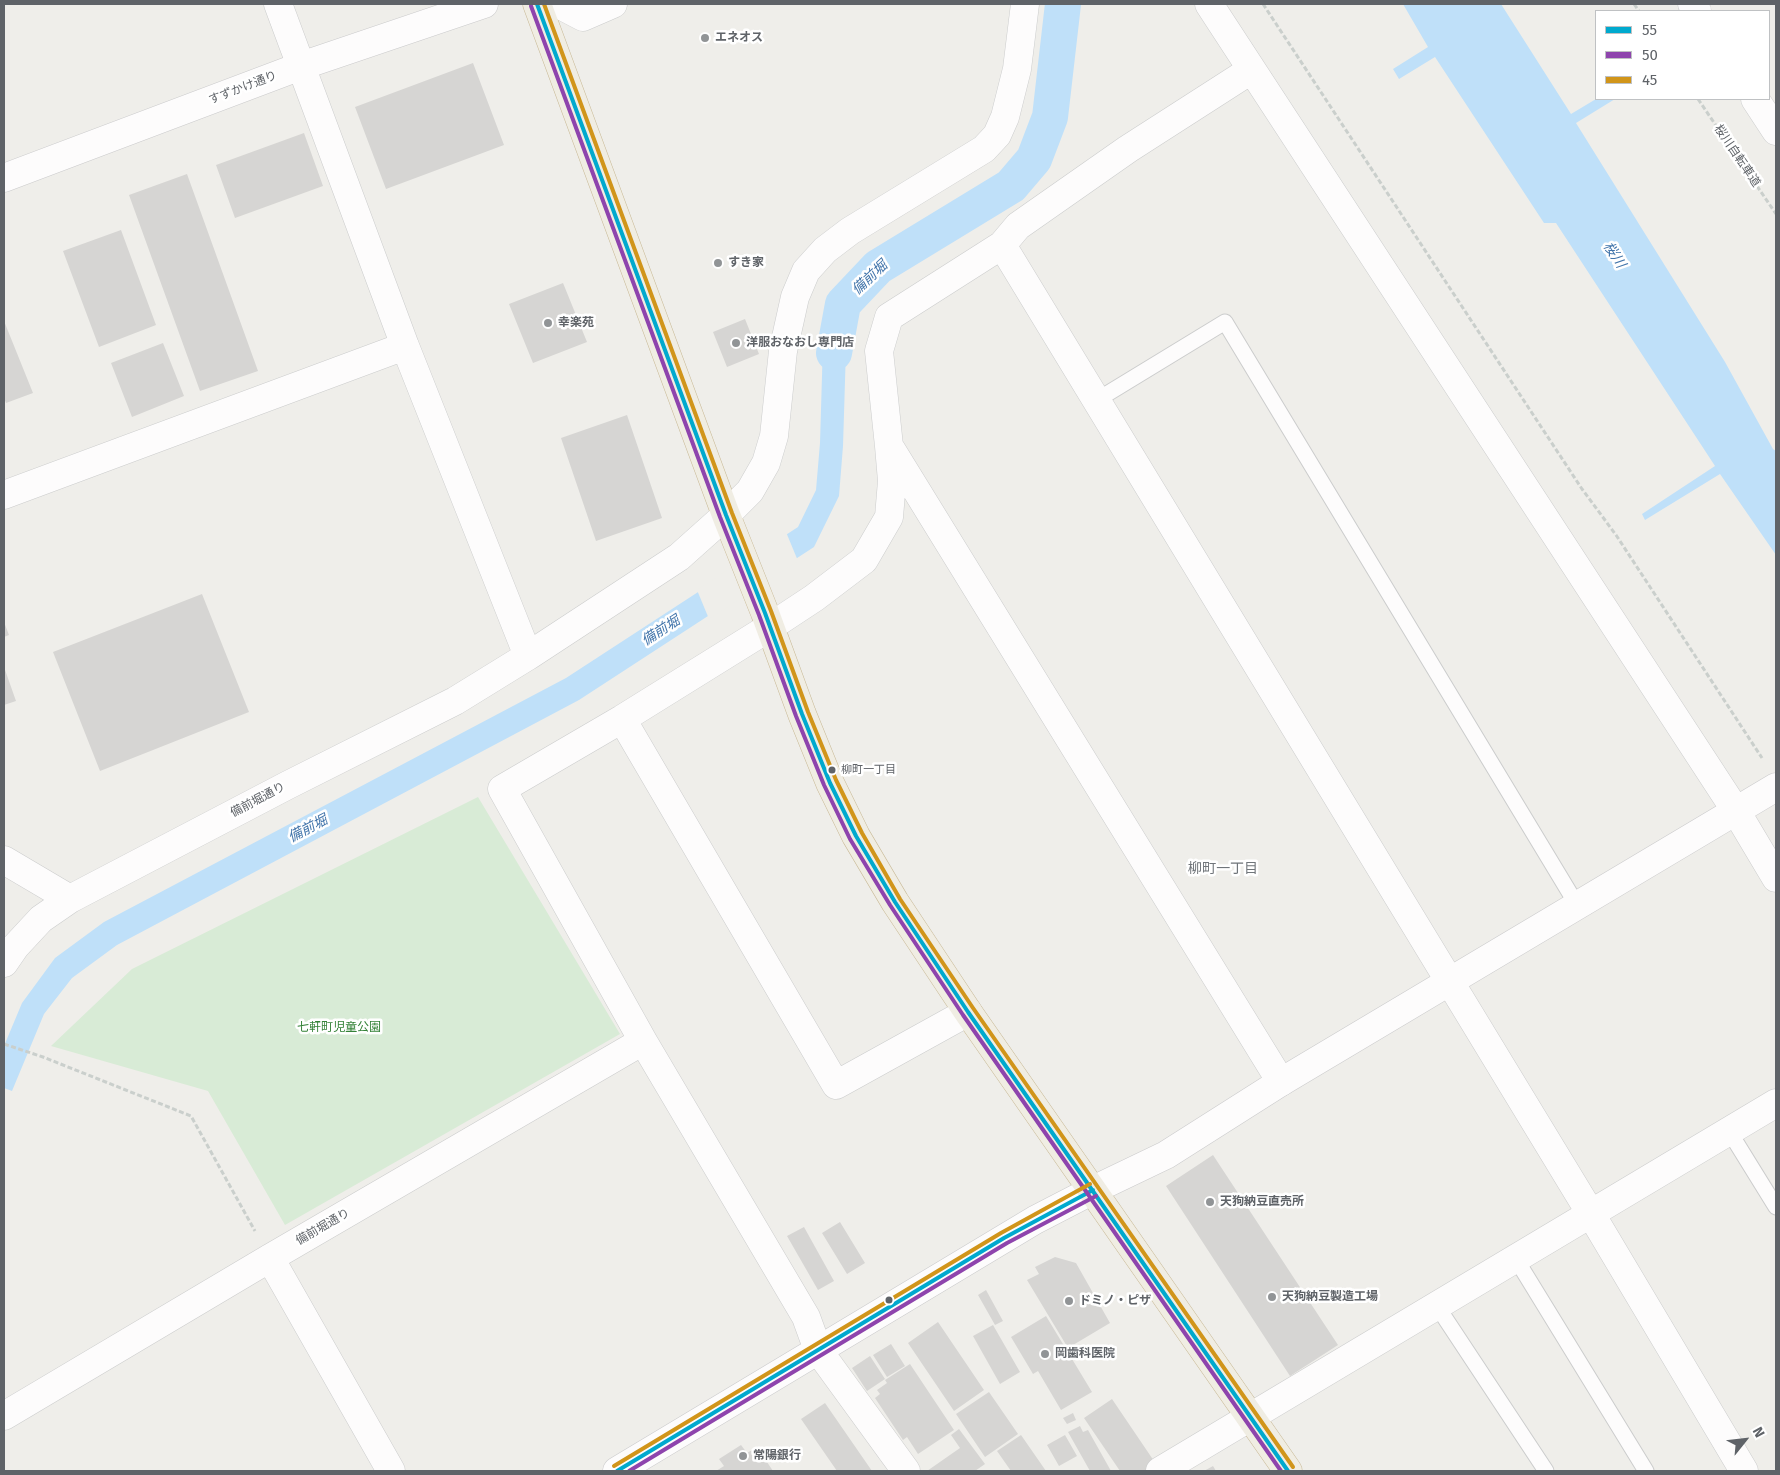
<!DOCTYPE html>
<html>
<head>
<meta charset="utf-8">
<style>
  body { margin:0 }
  #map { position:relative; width:1780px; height:1475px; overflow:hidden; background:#efeeea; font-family:"Fira Sans",sans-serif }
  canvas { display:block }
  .frame { position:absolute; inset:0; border:5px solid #5f6368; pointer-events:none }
  .legend { position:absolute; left:1595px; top:10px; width:175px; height:90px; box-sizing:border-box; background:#fff; border:1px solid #bfc1c3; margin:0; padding:6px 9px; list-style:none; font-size:15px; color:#5f6368 }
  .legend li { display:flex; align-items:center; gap:10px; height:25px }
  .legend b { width:25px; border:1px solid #bfc1c3 }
  .north { position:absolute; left:1720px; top:1415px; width:50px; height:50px; -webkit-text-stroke:4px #fff; paint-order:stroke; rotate:61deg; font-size:14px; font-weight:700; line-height:20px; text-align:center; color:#5f6368 }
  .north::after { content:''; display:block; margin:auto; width:18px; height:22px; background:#5f6368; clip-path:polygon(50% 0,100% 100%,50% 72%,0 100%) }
</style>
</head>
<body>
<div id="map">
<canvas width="1780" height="1475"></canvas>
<div class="frame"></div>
<ul class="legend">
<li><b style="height:6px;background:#00a9ce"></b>55</li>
<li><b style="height:6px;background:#8e44ad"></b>50</li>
<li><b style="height:6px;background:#d1951a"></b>45</li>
</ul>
<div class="north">N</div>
</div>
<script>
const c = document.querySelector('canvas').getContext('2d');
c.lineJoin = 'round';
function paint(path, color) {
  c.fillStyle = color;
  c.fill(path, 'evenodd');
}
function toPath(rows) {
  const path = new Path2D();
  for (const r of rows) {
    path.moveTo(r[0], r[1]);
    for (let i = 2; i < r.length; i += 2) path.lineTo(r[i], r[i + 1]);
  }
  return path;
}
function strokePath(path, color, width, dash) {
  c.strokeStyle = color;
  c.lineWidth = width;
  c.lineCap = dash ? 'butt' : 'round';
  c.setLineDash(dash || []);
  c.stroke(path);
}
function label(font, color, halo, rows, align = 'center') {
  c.font = font + ' "Fira Sans","Noto Sans JP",sans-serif';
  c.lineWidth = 5;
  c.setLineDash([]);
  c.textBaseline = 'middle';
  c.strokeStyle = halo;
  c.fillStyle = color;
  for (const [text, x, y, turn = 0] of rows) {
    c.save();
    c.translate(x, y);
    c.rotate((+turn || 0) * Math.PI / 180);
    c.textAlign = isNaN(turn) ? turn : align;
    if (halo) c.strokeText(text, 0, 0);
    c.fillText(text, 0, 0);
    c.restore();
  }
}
paint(toPath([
  [478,797,620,1034,285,1225,208,1091,51,1046,132,969]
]), '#d8ebd6');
paint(toPath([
  [1403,4,1501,4,1571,114,1596,99,1615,99,1576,123,1725,362,1773,449,1776,451,1776,555,1720,474,1645,520,1642,514,1715,466,1556,223,1544,223,1435,57,1399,79,1393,69,1428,47],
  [833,299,855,308,846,349,843,446,839,496,814,547,579,700,117,945,72,978,44,1014,12,1091,4,1088,4,1046,22,1003,55,958,104,922,566,678,798,527,816,490,820,443,823,342]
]), '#bfe0f9');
paint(toPath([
  [786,532,798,561,709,619,697,590]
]), '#efeeea');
strokePath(toPath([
  [834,353,843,304,878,267,1011,186,1034,159,1050,117,1063,4]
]), '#bfe0f9', 36);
paint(toPath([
  [473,63,504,145,386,189,355,107],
  [304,133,323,186,235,218,216,165],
  [187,174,258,371,200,391,129,195],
  [121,230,156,325,99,347,63,251],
  [563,283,587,342,533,363,509,304],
  [745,319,759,354,727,367,713,332],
  [4,321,33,393,6,403,4,398],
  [163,343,184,396,132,417,111,363],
  [627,415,662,518,596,541,561,438],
  [202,594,249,712,100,771,53,652],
  [4,622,9,635,4,637],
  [4,667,16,701,4,705],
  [1213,1155,1338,1345,1290,1376,1166,1186],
  [840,1222,865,1263,847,1274,822,1233],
  [804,1227,834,1281,818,1290,787,1236],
  [1055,1257,1076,1263,1110,1323,1068,1348,1027,1280,1039,1274,1035,1267],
  [986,1290,1003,1321,995,1325,978,1295],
  [1046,1316,1092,1392,1061,1410,1038,1371,1033,1374,1011,1337],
  [938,1322,984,1390,954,1411,908,1343],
  [993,1325,1020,1372,1000,1384,973,1336],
  [891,1344,905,1366,887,1377,873,1355],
  [870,1356,885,1379,867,1391,852,1368],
  [910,1364,954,1430,918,1454,907,1437,903,1440,875,1398,880,1394,877,1390,887,1383,885,1380],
  [989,1392,1018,1434,985,1457,956,1414],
  [1112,1399,1156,1464,1145,1471,1120,1471,1084,1418],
  [825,1403,872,1471,837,1471,801,1419],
  [1073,1413,1076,1420,1067,1424,1063,1418],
  [1080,1426,1083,1432,1088,1430,1111,1471,1090,1471,1068,1432],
  [959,1429,985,1464,975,1471,927,1471,960,1448,951,1435],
  [1021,1435,1046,1471,1011,1471,997,1451],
  [1065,1435,1077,1456,1059,1466,1047,1445],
  [741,1445,747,1453,757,1447,773,1471,716,1471,724,1466,719,1459],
  [1213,1466,1216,1471,1204,1471]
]), '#d6d5d3');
const lane = toPath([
  [1097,400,1225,322,1577,905],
  [1729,1131,1776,1207],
  [1516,1259,1646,1471],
  [1437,1306,1546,1471]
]);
const street = toPath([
  [278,4,405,346,528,656],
  [558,4,583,17,613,4],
  [1209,4,1736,811,1776,878],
  [1692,4,1697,11],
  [1755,99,1776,131],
  [1002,245,1591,1214,1744,1471],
  [891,449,1281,1082],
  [4,495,405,346],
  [622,719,836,1085,968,1012],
  [4,860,70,899],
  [4,963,15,947,41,919,70,899,288,785,455,701,528,656,679,557,726,515,750,491,766,463,774,436,783,351,795,297,806,271,825,250,850,231,984,149,997,135,1005,117,1017,69,1025,4],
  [270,1258,391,1471],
  [4,1416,270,1258,643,1041],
  [906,1471,818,1350,806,1317,643,1041,502,789,622,719,770,627,814,598,864,560,889,517,892,481,889,446,879,351,889,317,1002,245,1018,226,1128,149,1251,70],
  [1160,1471,1776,1103]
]);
const secondary = toPath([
  [4,178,301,66,484,4],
  [617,1471,1035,1220,1093,1190,1166,1155,1281,1082,1776,787]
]);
const highway = toPath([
  [537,4,726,515,765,613,802,714,830,783,856,836,895,902,968,1012,1288,1471]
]);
strokePath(lane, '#cbcccc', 17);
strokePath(street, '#cbcccc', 29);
strokePath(secondary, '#cacacb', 29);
strokePath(highway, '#c8b996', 29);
strokePath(toPath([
  [1263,4,1582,489,1616,535,1762,758],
  [1634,4,1639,11],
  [1698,99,1776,214],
  [4,1044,43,1057,191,1116,255,1231]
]), '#cacfcc', 3, [5, 2.5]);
strokePath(lane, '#fdfcfc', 15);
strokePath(street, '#fdfcfc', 28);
strokePath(secondary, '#fdfcfc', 28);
strokePath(highway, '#f0ede3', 28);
strokePath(toPath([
  [537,4,726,515,765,613,802,714,830,783,856,836,895,902,968,1012,1288,1471],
  [617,1471,1004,1238,1093,1190]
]), '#00a9ce', 4);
strokePath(toPath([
  [531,6,720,517,759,615,796,716,824,785,850,839,890,905,963,1015,1281,1471],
  [629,1471,1007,1243,1096,1196]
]), '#8e44ad', 4);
strokePath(toPath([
  [544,4,732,513,771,611,808,712,836,780,862,833,900,899,973,1008,1293,1467],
  [614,1466,1001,1233,1090,1184]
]), '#d1951a', 4);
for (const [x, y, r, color] of [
  [705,38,5,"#919496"],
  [718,263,5,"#919496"],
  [548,323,5,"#919496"],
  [736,343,5,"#919496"],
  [832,770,4.5,"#5f6368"],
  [1210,1202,5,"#919496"],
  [1272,1297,5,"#919496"],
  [889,1300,4.5,"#5f6368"],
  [1069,1301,5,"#919496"],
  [1045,1354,5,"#919496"],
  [743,1456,5,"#919496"]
]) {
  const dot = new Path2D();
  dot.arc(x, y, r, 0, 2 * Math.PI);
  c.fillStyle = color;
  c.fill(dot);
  strokePath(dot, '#fff', 2);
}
label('11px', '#5f6368', '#fff', [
  ["柳町一丁目",841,770]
], 'left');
label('bold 12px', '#5f6368', '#fff', [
  ["エネオス",715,38],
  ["すき家",728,263],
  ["幸楽苑",558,323],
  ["洋服おなおし専門店",746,343],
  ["天狗納豆直売所",1220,1202],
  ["天狗納豆製造工場",1282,1297],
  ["ドミノ・ピザ",1079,1301],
  ["岡歯科医院",1055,1354],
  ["常陽銀行",753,1456]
], 'left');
label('12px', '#5f6368', '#fff', [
  ["すずかけ通り",243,88,-21],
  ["桜川自転車道",1737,156,56],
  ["備前堀通り",258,800,-28],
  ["備前堀通り",323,1227,-30]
]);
label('12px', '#348238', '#fff', [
  ["七軒町児童公園",339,1028]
]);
label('italic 14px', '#4174aa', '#fff', [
  ["桜川",1614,255,57],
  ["備前堀",870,278,-43],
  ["備前堀",661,631,-33],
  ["備前堀",308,829,-28]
]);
label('14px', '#70757a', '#fff', [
  ["柳町一丁目",1223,869]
]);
</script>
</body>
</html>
